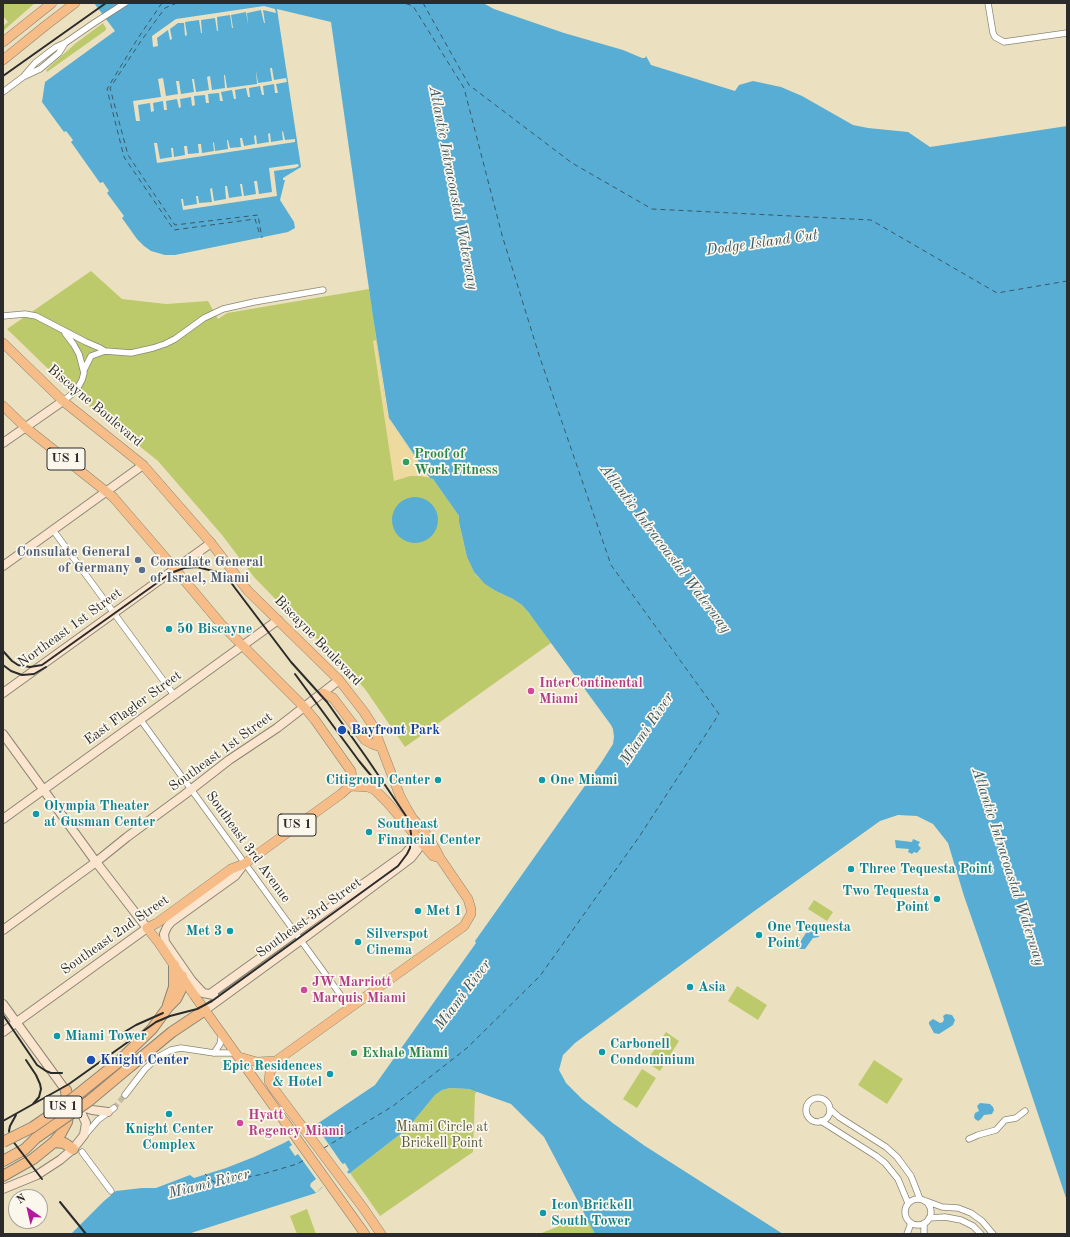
<!DOCTYPE html>
<html>
<head>
<meta charset="utf-8">
<style>
  body { margin:0 }
  #map { position:relative; width:1070px; height:1237px; overflow:hidden; background:#ebe1c0; font-family:"Old Standard TT",serif }
  canvas { display:block }
  .frame { position:absolute; inset:0; border:4px solid #2b2b2b; pointer-events:none }
  .north { position:absolute; left:8px; top:1189px; width:40px; height:40px; box-sizing:border-box; background:#fbf7ec; border:1px solid #a8a59f; border-radius:50%; rotate:326deg; font-size:11px; font-weight:700; line-height:16px; text-align:center; color:#2b2b2b }
  .north::after { content:''; display:block; margin:auto; width:14px; height:18px; background:#b5179e; clip-path:polygon(50% 0,100% 100%,50% 72%,0 100%) }
</style>
</head>
<body>
<div id="map">
<canvas width="1070" height="1237"></canvas>
<div class="frame"></div>
<div class="north">N</div>
</div>
<script>
const c = document.querySelector('canvas').getContext('2d');
c.lineJoin = 'round';
function paint(path, color) {
  c.fillStyle = color;
  c.fill(path, 'evenodd');
}
function toPath(rows) {
  const path = new Path2D();
  for (const r of rows) {
    if (r.length === 3) {
      path.moveTo(r[0] + r[2], r[1]);
      path.arc(r[0], r[1], r[2], 0, 2 * Math.PI);
      continue;
    }
    path.moveTo(r[0], r[1]);
    for (let i = 2; i < r.length; i += 2) path.lineTo(r[i], r[i + 1]);
  }
  return path;
}
function strokePath(path, color, width, dash) {
  c.strokeStyle = color;
  c.lineWidth = width;
  c.lineCap = dash ? 'butt' : 'round';
  c.setLineDash(dash || []);
  c.stroke(path);
}
function label(font, color, halo, rows, align = 'center') {
  c.font = font + ' "Old Standard TT",serif';
  c.lineWidth = 3.5;
  c.setLineDash([]);
  c.textBaseline = 'middle';
  c.strokeStyle = halo;
  c.fillStyle = color;
  for (const [text, x, y, turn = 0] of rows) {
    c.save();
    c.translate(x, y);
    c.rotate((+turn || 0) * Math.PI / 180);
    c.textAlign = isNaN(turn) ? turn : align;
    if (halo) c.strokeText(text, 0, 0);
    c.fillText(text, 0, 0);
    c.restore();
  }
}
paint(toPath([
  [3,3,35,3,3,31,3,26,8,22,3,16],
  [103,23,106,28,106,30,47,72,46,70,76,43],
  [91,271,122,299,166,304,208,301,218,319,227,313,369,289,387,413,391,423,430,478,433,479,459,516,459,522,467,557,474,572,478,577,496,591,513,599,522,605,533,618,551,643,405,747,365,689,334,655,282,606,254,577,222,535,158,461,73,393,7,329],
  [814,900,833,912,827,921,808,909],
  [737,986,767,1005,758,1020,728,1001],
  [666,1032,679,1041,660,1071,646,1062],
  [874,1060,903,1079,887,1104,858,1085],
  [642,1069,656,1078,637,1108,623,1099],
  [450,1088,469,1089,477,1091,475,1094,473,1152,380,1216,350,1173,407,1129,435,1095,442,1090],
  [307,1209,316,1234,297,1234,290,1216],
  [587,1217,595,1234,539,1234,562,1225,571,1224]
]), '#bdca6b');
paint(toPath([
  [376,340,387,413,391,423,430,478,420,476,410,476,394,481,373,341]
]), '#eeda9e');
paint(toPath([
  [94,3,483,3,494,9,564,33,623,50,642,58,645,58,646,56,651,65,735,91,739,85,753,81,781,87,802,96,853,125,868,128,908,132,930,147,1067,126,1067,1201,996,988,964,896,948,843,933,824,917,816,898,815,880,821,753,912,575,1043,563,1055,559,1070,566,1083,583,1100,614,1124,645,1146,783,1234,595,1234,544,1137,511,1104,469,1089,450,1088,442,1090,435,1095,407,1129,350,1173,323,1187,316,1193,188,1234,71,1234,104,1201,116,1191,142,1188,156,1188,190,1175,194,1178,226,1168,254,1157,284,1143,314,1126,375,1085,476,943,475,941,601,763,613,744,614,737,613,729,611,725,529,613,522,605,513,599,496,591,485,584,474,572,467,557,459,522,459,516,433,479,430,478,389,418,373,317,331,22,277,9,301,167,283,178,283,180,285,180,280,200,294,222,295,228,288,232,175,255,165,255,151,251,144,246,137,239,122,218,124,216,107,193,109,191,103,182,100,183,71,142,73,140,66,131,64,132,42,102,45,82,115,31],
  [415,520,23],
  [913,839,920,842,918,845,921,848,917,853,914,852,912,854,908,852,909,849,896,848,895,840,912,842],
  [810,930,817,931,819,937,813,938,805,949,797,949,796,943,800,942,806,933],
  [946,1014,952,1015,955,1020,953,1025,939,1034,934,1033,929,1024,929,1022,933,1019,940,1023,943,1022,944,1019,943,1016],
  [980,1103,990,1104,993,1107,994,1110,992,1114,984,1115,981,1119,978,1121,975,1119,974,1117,975,1113,979,1111,977,1106]
]), '#57add3');
paint(toPath([
  [264,6,275,9,276,13,263,10,265,23,264,23,261,10,247,13,248,25,246,12,231,15,233,28,232,28,230,15,217,17,218,31,217,31,215,18,201,20,202,33,201,33,199,20,185,22,187,35,185,36,184,23,178,23,170,29,172,39,170,40,168,30,157,38,158,46,153,47,152,36,176,19],
  [270,68,272,68,274,80,286,78,287,82,276,84,278,93,275,93,274,84,263,86,264,95,262,95,260,86,249,88,250,97,248,97,246,88,235,90,236,99,234,99,232,90,221,92,223,101,220,101,219,93,208,94,209,103,206,103,205,95,194,96,195,105,192,106,191,97,180,99,181,107,179,108,177,99,166,101,167,110,164,110,163,101,153,103,154,111,151,112,150,103,138,105,140,121,136,121,133,101,161,97,158,79,163,78,166,96,178,94,176,81,179,81,181,94,194,92,192,79,194,79,196,92,209,90,207,77,210,76,212,90,225,88,224,75,225,75,227,88,242,86,240,73,242,86,257,84,256,70,258,83,272,81],
  [283,131,285,140,295,139,295,142,157,163,154,143,157,143,160,159,172,157,171,148,173,148,174,157,185,155,184,146,187,146,188,154,199,153,198,144,201,144,202,153,214,151,213,143,214,142,215,151,228,149,227,140,228,140,230,148,241,147,240,138,242,138,244,146,255,144,254,136,256,135,257,144,269,142,268,134,270,133,271,142,283,140,282,132],
  [298,164,299,166,295,168,274,171,277,196,183,210,181,199,183,199,184,206,197,204,196,196,198,196,199,203,212,202,210,189,212,188,214,201,226,199,225,186,227,186,229,198,242,196,240,184,242,184,244,196,256,194,254,181,257,181,259,194,272,192,269,168],
  [313,1124,316,1128,318,1127,324,1135,323,1136,341,1162,343,1164,345,1163,349,1170,347,1172,350,1175,324,1189,322,1187,316,1193,310,1186,311,1183,316,1179,298,1154,295,1156,289,1147,292,1145,288,1139]
]), '#ebe1c0');
strokePath(toPath([
  [162,3,138,38,107,89,124,157,174,230,255,219,260,235],
  [177,3,165,8,141,41,110,88,128,155,175,225,258,215,262,238],
  [423,3,469,85,572,163,652,209,871,220,997,293,1067,281],
  [324,1148,393,1106,467,1048,540,976,639,837,719,714,611,565,539,355,502,235,464,88,413,6,404,3],
  [205,1174,214,1182,239,1179,263,1174,297,1164,306,1159]
]), '#3a5866', 1, [5, 4]);
strokePath(toPath([
  [114,1108,125,1095]
]), '#c5bda2', 5.5, [5.5, 3]);
const street = toPath([
  [988,3,993,33,995,37,1004,42,1067,33],
  [25,76,40,69,46,64,59,53,65,43],
  [3,92,23,77,35,63,48,53,56,47,65,43,94,23,125,3],
  [3,316,25,314,36,316,86,342,100,348,105,351,131,353,153,348,165,344,175,339,204,318,223,309,254,302,323,290],
  [84,370,91,356,105,351],
  [63,401,76,391,82,380,84,373,79,354,74,345,65,333],
  [53,530,174,695],
  [140,719,350,1008],
  [214,1053,220,1044,222,1033],
  [125,1095,145,1069,158,1057,171,1050,181,1048,214,1053,236,1053],
  [818,1110,12],
  [830,1109,839,1117,886,1147,897,1157,911,1176,920,1199],
  [821,1121,876,1156,885,1163,898,1179,908,1203],
  [85,1135,98,1120,114,1108],
  [969,1139,978,1135,996,1130,1005,1120,1016,1118,1025,1111],
  [82,1152,111,1191],
  [918,1212,13],
  [926,1201,942,1207,958,1208,971,1213,982,1221,993,1234],
  [929,1218,945,1217,961,1220,973,1226,981,1234],
  [907,1234,911,1223],
  [924,1234,924,1223]
]);
const secondary = toPath([
  [3,443,63,401],
  [3,566,143,465],
  [3,693,211,543],
  [3,734,96,862,147,928,3,1032],
  [3,819,278,620],
  [3,930,96,862,127,837,184,795,229,760,277,728,339,680],
  [210,994,405,854,412,846,413,836],
  [214,995,203,993,192,981,165,942,164,934,167,927,171,922,235,876,244,864],
  [3,1004,80,1110,86,1123,84,1135,73,1149,60,1160,37,1175,3,1189],
  [205,1010,308,935,411,858,418,849,419,839],
  [78,1106,92,1110,108,1112]
]);
const primary = toPath([
  [3,42,52,3],
  [3,60,45,26,75,3],
  [3,343,63,401,143,465,211,543,248,591,339,680,364,712,373,726,400,796,407,809,413,819,425,832,436,850,440,858,468,899,471,909,471,914,464,926,276,1061,270,1072,269,1081,274,1089,364,1209,381,1234],
  [3,406,25,427,113,497,169,562,221,624,304,707,315,720,351,771,352,778,350,786,341,794,244,864,231,869,157,923,147,928,159,943,194,995,365,1234],
  [323,693,333,698,365,740,372,744,381,747],
  [350,786,368,787,375,790,387,802,433,856,440,858],
  [239,1057,257,1062,276,1061]
]);
const highway = toPath([
  [168,1005,174,987,174,965],
  [117,1063,152,1029,168,1007,176,999,181,989,182,976],
  [132,1065,172,1032,205,1010],
  [54,1142,64,1143,73,1149],
  [3,1161,25,1149,36,1138],
  [3,1176,33,1159,54,1142,60,1135,67,1122,68,1116,66,1090]
]);
strokePath(street, '#8b8676', 7);
strokePath(secondary, '#8b8676', 10);
strokePath(primary, '#8b8676', 10);
strokePath(highway, '#8b8676', 12);
strokePath(street, '#fff', 5.5);
strokePath(secondary, '#fce5cf', 8);
strokePath(primary, '#f7bd88', 9);
strokePath(highway, '#f7bd88', 10);
strokePath(toPath([
  [3,76,106,3],
  [3,651,12,661,18,665,30,667,42,665,171,573,184,568,197,567,217,572,230,581,235,588,291,662,327,702,366,757,406,816,410,827,411,834,410,848,407,854,398,866,212,1001,197,1009,170,1016,156,1022,69,1084,3,1121],
  [3,665,11,671,22,675,34,674,46,667],
  [295,674,359,761,378,784],
  [3,1015,37,1065,46,1071,51,1073,62,1073],
  [121,1034,136,1025,163,1013],
  [26,1060,36,1075,40,1084,41,1089,39,1097,33,1104],
  [16,1115,10,1126,9,1131,12,1140,42,1179],
  [60,1202,86,1234]
]), '#2b2b2b', 2);
const highwayBridge = toPath([
  [36,1138,89,1101,132,1065],
  [3,1142,33,1127,62,1107,117,1063]
]);
strokePath(highwayBridge, '#8b8676', 12, []);
strokePath(highwayBridge, '#f7bd88', 10);
for (const [x, y, r, color] of [
  [406,462,4,"#2e9e5b"],
  [138,560,4,"#5c6f8a"],
  [142,570,4,"#5c6f8a"],
  [169,629,4,"#0f9aa8"],
  [531,691,4,"#d1479c"],
  [342,730,5,"#1a4fb4"],
  [438,780,4,"#0f9aa8"],
  [542,780,4,"#0f9aa8"],
  [36,814,4,"#0f9aa8"],
  [369,832,4,"#0f9aa8"],
  [851,869,4,"#0f9aa8"],
  [937,899,4,"#0f9aa8"],
  [418,911,4,"#0f9aa8"],
  [230,931,4,"#0f9aa8"],
  [759,935,4,"#0f9aa8"],
  [358,942,4,"#0f9aa8"],
  [690,987,4,"#0f9aa8"],
  [304,990,4,"#d1479c"],
  [57,1036,4,"#0f9aa8"],
  [602,1052,4,"#0f9aa8"],
  [354,1053,4,"#2e9e5b"],
  [91,1060,5,"#1a4fb4"],
  [330,1074,4,"#0f9aa8"],
  [169,1114,4,"#0f9aa8"],
  [240,1123,4,"#d1479c"],
  [543,1213,4,"#0f9aa8"]
]) {
  const dot = new Path2D();
  dot.arc(x, y, r, 0, 2 * Math.PI);
  c.fillStyle = color;
  c.fill(dot);
  strokePath(dot, '#fbf7ec', 1.5);
}
for (const [x, y, w] of [
  [66,459,38],
  [297,825,38],
  [63,1107,38]
]) {
  const box = new Path2D();
  box.roundRect(x - w / 2, y - 11, w, 22, 3);
  c.fillStyle = '#fbf7ec';
  c.fill(box);
  strokePath(box, '#2b2b2b', 1);
}
label('bold 13px', '#2b2b2b', null, [
  ["US 1",66,459],
  ["US 1",297,825],
  ["US 1",63,1107]
]);
label('14px', '#2b2b2b', '#fbf7ec', [
  ["Biscayne Boulevard",95,406,40],
  ["Northeast 1st Street",70,628,-36],
  ["Biscayne Boulevard",318,641,46],
  ["East Flagler Street",133,708,-36],
  ["Southeast 1st Street",221,752,-36],
  ["Southeast 3rd Avenue",248,847,54],
  ["Southeast 3rd Street",309,918,-36],
  ["Southeast 2nd Street",115,935,-35]
]);
label('bold 14px', '#27864d', '#fbf7ec', [
  ["Proof of",414,454],
  ["Work Fitness",414,470],
  ["Exhale Miami",362,1053]
], 'left');
label('bold 14px', '#4e5e75', '#fbf7ec', [
  ["Consulate General",130,552],
  ["of Germany",130,568],
  ["Consulate General",150,562,"left"],
  ["of Israel, Miami",150,578,"left"]
], 'right');
label('bold 14px', '#0d838f', '#fbf7ec', [
  ["50 Biscayne",177,629],
  ["Citigroup Center",430,780,"right"],
  ["One Miami",550,780],
  ["Olympia Theater",44,806],
  ["at Gusman Center",44,822],
  ["Southeast",377,824],
  ["Financial Center",377,840],
  ["Three Tequesta Point",859,869],
  ["Two Tequesta",929,891,"right"],
  ["Point",929,907,"right"],
  ["Met 1",426,911],
  ["One Tequesta",767,927],
  ["Point",767,943],
  ["Met 3",222,931,"right"],
  ["Silverspot",366,934],
  ["Cinema",366,950],
  ["Asia",698,987],
  ["Miami Tower",65,1036],
  ["Carbonell",610,1044],
  ["Condominium",610,1060],
  ["Epic Residences",322,1066,"right"],
  ["& Hotel",322,1082,"right"],
  ["Knight Center",169,1129,"center"],
  ["Complex",169,1145,"center"],
  ["Icon Brickell",551,1205],
  ["South Tower",551,1221]
], 'left');
label('bold 14px', '#b23c85', '#fbf7ec', [
  ["InterContinental",539,683],
  ["Miami",539,699],
  ["JW Marriott",312,982],
  ["Marquis Miami",312,998],
  ["Hyatt",248,1115],
  ["Regency Miami",248,1131]
], 'left');
label('bold 14px', '#164399', '#fbf7ec', [
  ["Bayfront Park",351,730],
  ["Knight Center",100,1060]
], 'left');
label('14px', '#575b3e', '#fbf7ec', [
  ["Miami Circle at",442,1127],
  ["Brickell Point",442,1143]
]);
label('italic 15px', '#3a5866', '#fbf7ec', [
  ["Atlantic Intracoastal Waterway",453,188,79],
  ["Dodge Island Cut",762,243,-8],
  ["Atlantic Intracoastal Waterway",665,549,53],
  ["Miami River",647,729,-56],
  ["Atlantic Intracoastal Waterway",1008,867,72],
  ["Miami River",463,995,-53],
  ["Miami River",209,1184,-14]
]);
</script>
</body>
</html>
